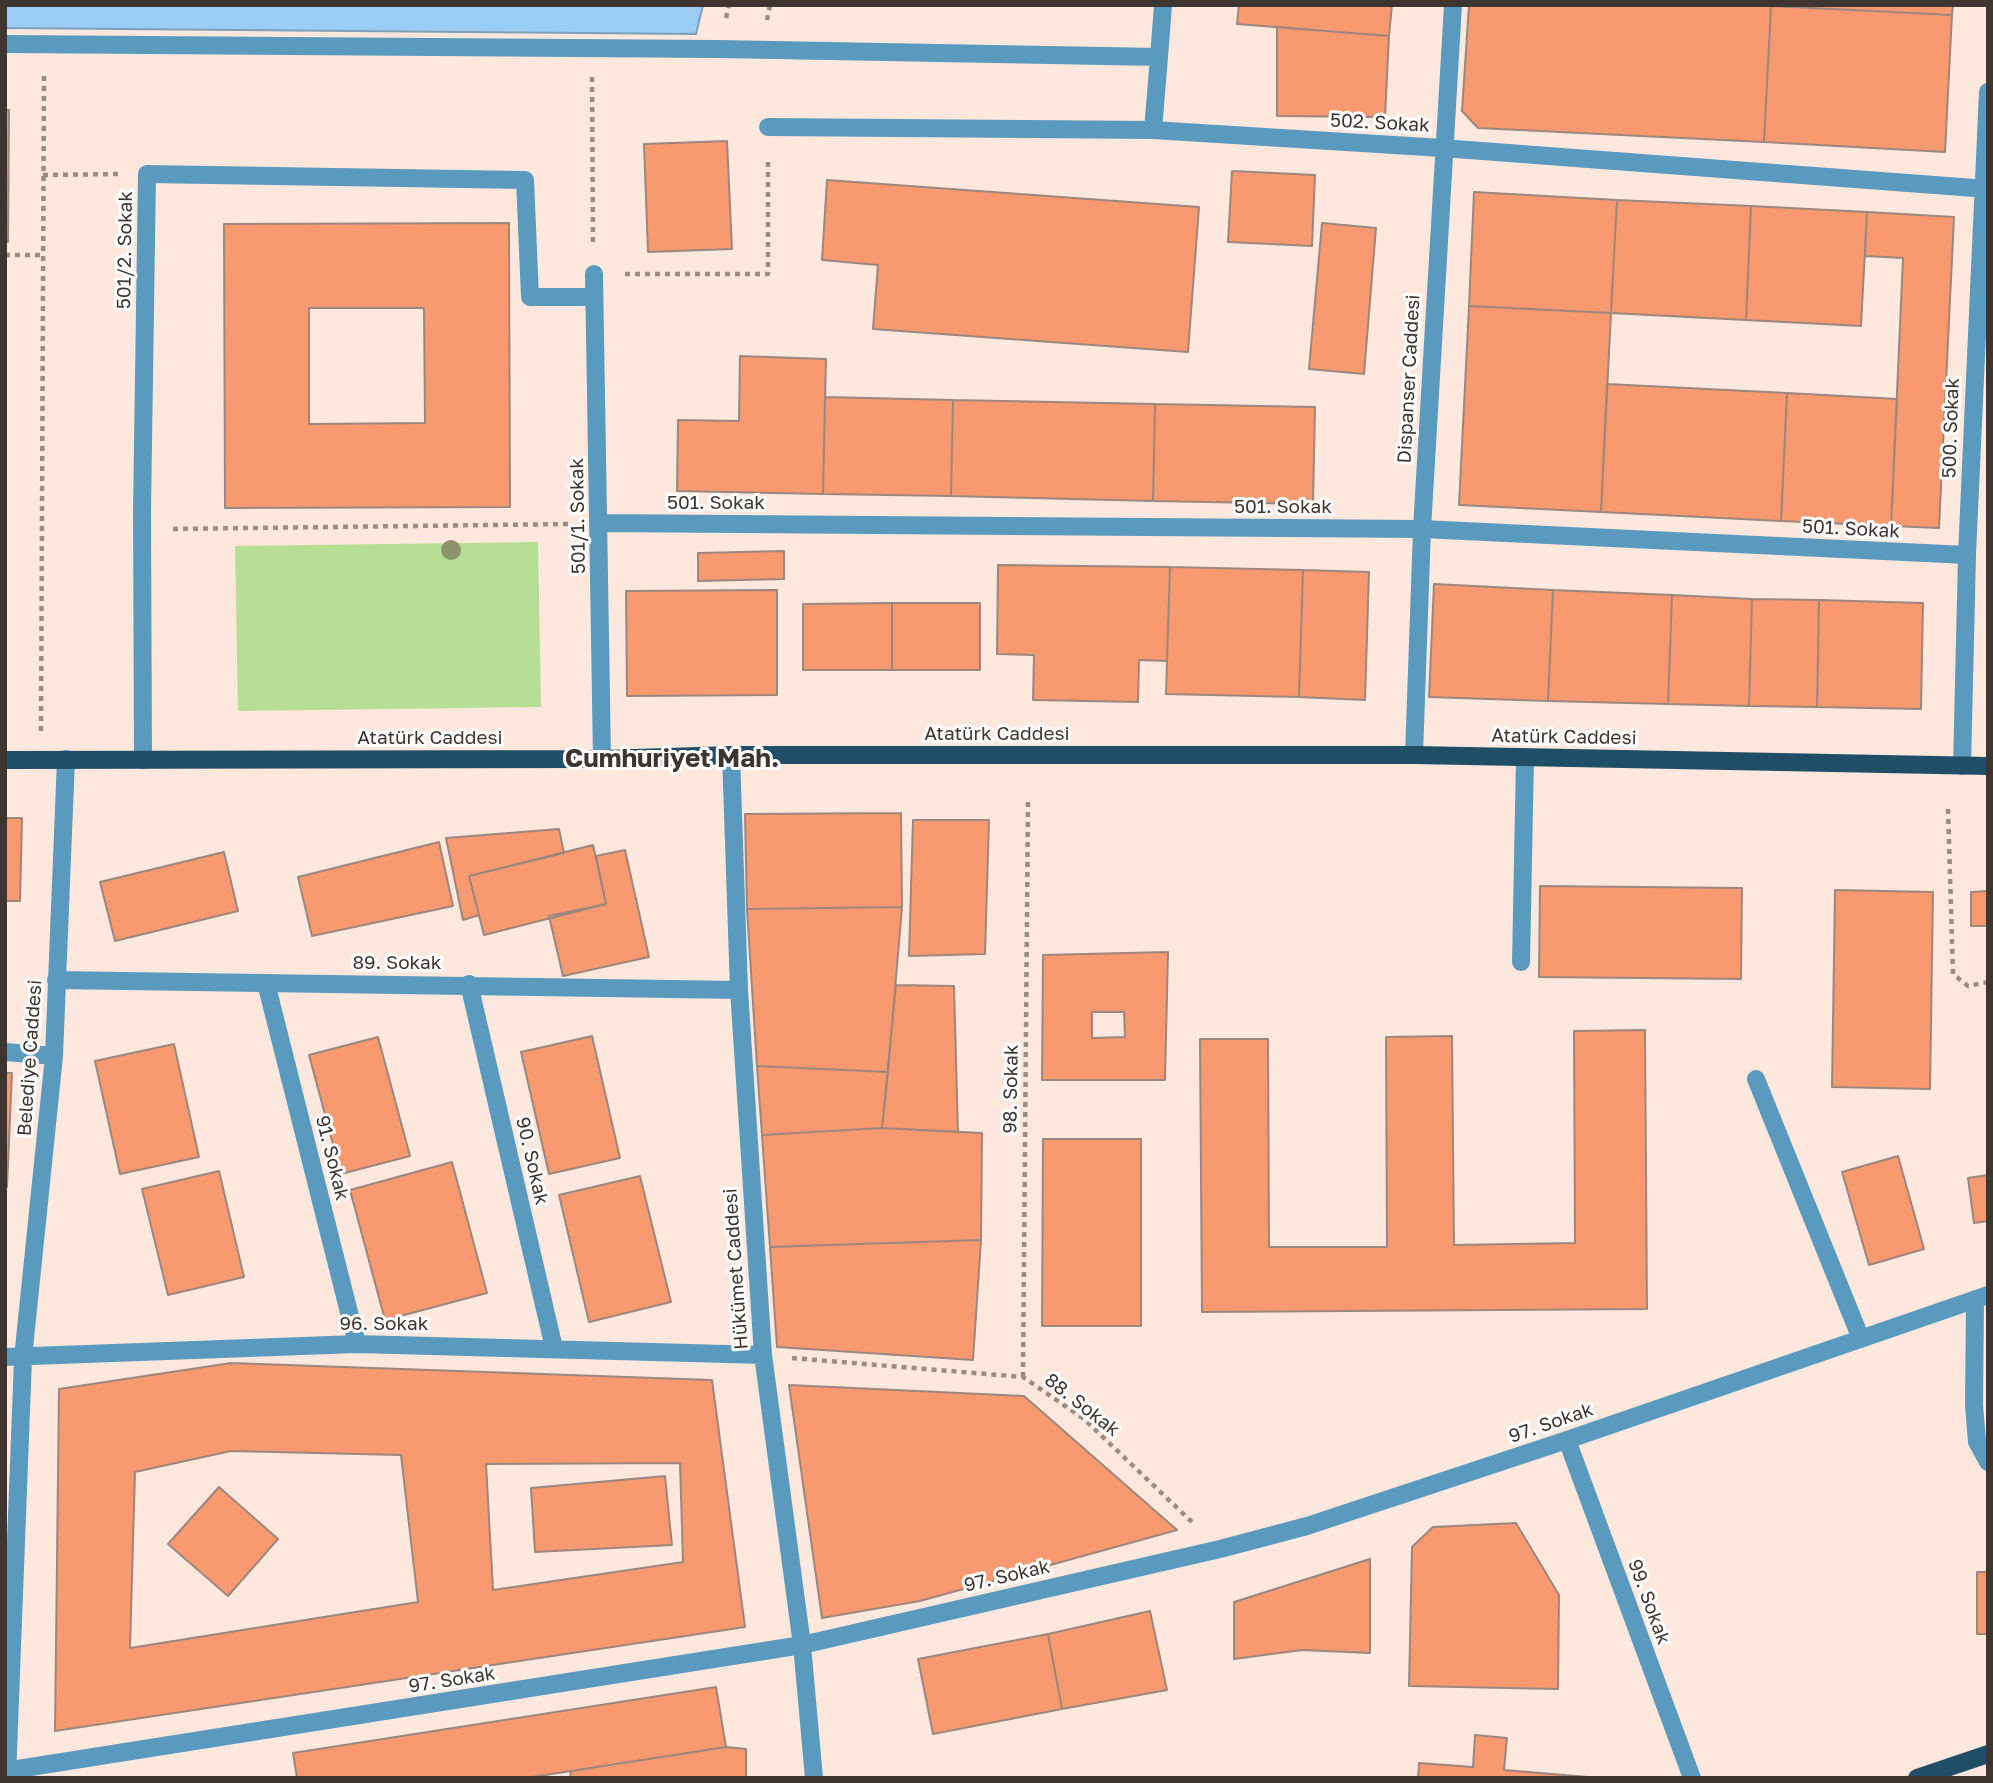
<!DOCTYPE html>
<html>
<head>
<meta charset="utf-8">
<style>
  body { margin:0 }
  #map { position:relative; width:1993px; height:1783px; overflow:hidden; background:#fee8de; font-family:"Golos Text",sans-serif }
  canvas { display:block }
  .frame { position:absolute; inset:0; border:7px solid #3e3531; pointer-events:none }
</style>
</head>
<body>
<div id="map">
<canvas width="1993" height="1783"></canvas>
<div class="frame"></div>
</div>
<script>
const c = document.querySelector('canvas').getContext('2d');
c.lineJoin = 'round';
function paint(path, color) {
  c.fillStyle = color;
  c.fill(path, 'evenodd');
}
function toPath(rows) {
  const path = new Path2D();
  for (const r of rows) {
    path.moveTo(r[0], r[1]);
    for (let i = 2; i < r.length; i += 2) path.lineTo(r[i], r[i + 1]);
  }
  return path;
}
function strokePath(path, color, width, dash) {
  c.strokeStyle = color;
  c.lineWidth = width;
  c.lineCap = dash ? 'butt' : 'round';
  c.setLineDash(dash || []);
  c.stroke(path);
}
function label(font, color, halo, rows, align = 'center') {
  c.font = font + ' "Golos Text",sans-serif';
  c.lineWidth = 6;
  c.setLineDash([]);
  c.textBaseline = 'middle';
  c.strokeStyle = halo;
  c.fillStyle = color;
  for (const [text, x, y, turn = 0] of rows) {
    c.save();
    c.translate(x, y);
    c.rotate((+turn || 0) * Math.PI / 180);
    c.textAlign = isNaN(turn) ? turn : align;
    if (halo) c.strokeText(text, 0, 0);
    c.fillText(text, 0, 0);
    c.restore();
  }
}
paint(toPath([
  [538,542,541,707,238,711,235,546]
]), '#b6de94');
const water = toPath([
  [5,5,703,5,696,34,5,28,5,5]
]);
paint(water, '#9accf4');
strokePath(water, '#7e9fba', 2);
const building = toPath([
  [1239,5,1392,5,1389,36,1237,24,1239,5],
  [1469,5,1771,5,1764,142,1478,128,1462,111,1469,5],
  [1812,5,1953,5,1952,15,1811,8,1812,5],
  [1771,6,1952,15,1945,152,1764,142,1771,6],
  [1277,27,1389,36,1385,117,1277,116,1277,27],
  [5,110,9,110,8,242,5,242,5,110],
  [727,141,732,249,648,252,644,144,727,141],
  [1232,171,1315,175,1312,246,1228,242,1232,171],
  [827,180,1199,207,1188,352,873,329,878,265,822,260,827,180],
  [1474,192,1617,200,1611,313,1469,306,1474,192],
  [1617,200,1751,206,1746,320,1611,313,1617,200],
  [1751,206,1867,212,1861,326,1746,320,1751,206],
  [1867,212,1954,217,1939,528,1891,526,1903,258,1865,256,1867,212],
  [509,223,510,507,225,508,224,224,509,223],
  [309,308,424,308,425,423,309,424,309,308],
  [1322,223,1376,228,1364,374,1309,369,1322,223],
  [1469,306,1611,313,1601,512,1459,505,1469,306],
  [740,356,826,359,823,494,677,491,678,420,739,421,740,356],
  [1607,384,1787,393,1781,521,1601,512,1607,384],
  [1787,393,1897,399,1891,526,1781,521,1787,393],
  [825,397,953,400,951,496,823,494,825,397],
  [953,400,1155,404,1153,501,951,496,953,400],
  [1155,404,1315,407,1313,504,1153,501,1155,404],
  [784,551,784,579,698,581,698,553,784,551],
  [998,565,1170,567,1167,661,1139,660,1138,702,1033,700,1034,655,997,654,998,565],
  [1170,567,1303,570,1299,697,1166,694,1170,567],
  [1303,570,1369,572,1365,700,1299,697,1303,570],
  [1434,584,1553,590,1548,701,1429,697,1434,584],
  [777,590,777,695,627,696,626,591,777,590],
  [1553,590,1672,595,1668,704,1548,701,1553,590],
  [1672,595,1752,599,1749,706,1668,704,1672,595],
  [1752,599,1819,600,1817,707,1749,706,1752,599],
  [1819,600,1923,603,1921,709,1817,707,1819,600],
  [892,603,892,670,803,670,803,604,892,603],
  [892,603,980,603,980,670,892,670,892,603],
  [901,813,902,907,747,909,745,814,901,813],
  [5,818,22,818,20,901,5,901,5,818],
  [913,820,989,820,985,954,909,956,913,820],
  [559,829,564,853,469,876,479,915,463,920,446,838,559,829],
  [439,842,453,906,312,936,298,877,439,842],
  [593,845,606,904,484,935,469,876,593,845],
  [625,850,649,957,563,976,549,916,606,904,596,856,625,850],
  [224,852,238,911,115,941,100,882,224,852],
  [1540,886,1742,888,1741,979,1539,977,1540,886],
  [1835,890,1933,892,1930,1089,1832,1087,1835,890],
  [1988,891,1988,926,1971,926,1971,892,1988,891],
  [902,907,888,1072,757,1066,747,909,902,907],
  [1168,952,1165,1080,1042,1080,1043,955,1168,952],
  [1092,1012,1124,1012,1125,1037,1092,1038,1092,1012],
  [896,985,954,986,958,1132,882,1128,896,985],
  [1645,1030,1647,1309,1202,1312,1200,1039,1268,1039,1269,1247,1387,1247,1386,1037,1452,1036,1454,1245,1575,1243,1574,1031,1645,1030],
  [592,1036,620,1158,549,1174,521,1052,592,1036],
  [378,1037,410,1156,341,1174,309,1055,378,1037],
  [174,1044,199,1157,120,1174,95,1061,174,1044],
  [757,1066,888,1072,882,1128,762,1135,757,1066],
  [5,1073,12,1073,7,1187,5,1187,5,1073],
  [882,1128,982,1133,981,1240,770,1247,762,1135,882,1128],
  [1043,1139,1141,1139,1141,1326,1042,1326,1043,1139],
  [1898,1156,1924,1249,1869,1265,1842,1172,1898,1156],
  [452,1162,487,1293,385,1320,350,1190,452,1162],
  [219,1171,244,1277,168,1295,142,1189,219,1171],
  [1988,1175,1988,1221,1974,1223,1968,1178,1988,1175],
  [640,1176,671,1302,589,1322,559,1195,640,1176],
  [981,1240,973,1360,777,1347,770,1247,981,1240],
  [231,1363,712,1380,745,1627,55,1731,59,1389,231,1363],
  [231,1451,401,1455,418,1602,130,1648,135,1472,231,1451],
  [680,1463,683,1562,493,1590,486,1464,680,1463],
  [789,1385,1024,1396,1177,1530,920,1601,822,1618,789,1385],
  [665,1476,672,1545,535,1552,531,1488,665,1476],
  [219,1487,278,1539,228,1596,168,1544,219,1487],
  [1516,1523,1559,1595,1558,1689,1409,1686,1412,1547,1433,1527,1516,1523],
  [1370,1559,1370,1653,1302,1650,1234,1659,1234,1602,1370,1559],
  [1977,1572,1988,1572,1988,1634,1977,1634,1977,1572],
  [1150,1611,1167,1690,1062,1709,1048,1634,1150,1611],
  [1048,1634,1062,1709,933,1734,918,1659,1048,1634],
  [716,1687,726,1747,526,1778,297,1778,293,1753,716,1687],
  [1475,1735,1507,1738,1504,1770,1600,1778,1418,1778,1419,1763,1473,1767,1475,1735],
  [726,1747,746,1749,746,1778,570,1778,571,1771,726,1747]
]);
paint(building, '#f8996f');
strokePath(building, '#9c877f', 2);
strokePath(toPath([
  [726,18,729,5],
  [767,20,770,5],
  [592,77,593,247],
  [43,175,119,174],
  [5,255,43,255],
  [625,274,768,274,768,157],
  [173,529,570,524],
  [41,731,44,74],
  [1948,809,1953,974,1968,986,1988,982],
  [792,1358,1023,1377,1084,1419,1193,1523],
  [1023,1377,1028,800]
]), '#9b8c85', 4.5, [5, 5]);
strokePath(toPath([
  [5,44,718,49,1159,57,1163,5],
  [768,127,1153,130,1442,148,1988,189],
  [1153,130,1159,57],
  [594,274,602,759],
  [599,523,1422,529,1967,555],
  [731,755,739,990,763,1355,802,1645,814,1778],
  [1414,755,1422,529,1453,5],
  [143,760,142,511,147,174,525,180,530,297,594,297],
  [1962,766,1967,555,1988,92],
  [1521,962,1525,757],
  [56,980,739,990],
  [266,983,357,1344],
  [469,984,554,1348],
  [5,1052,54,1056],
  [1756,1079,1861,1339],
  [1975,1299,1974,1405,1977,1442,1988,1462],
  [5,1357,357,1344,763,1355],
  [1567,1440,1692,1778],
  [5,1771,802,1645,1220,1549,1307,1526,1567,1440,1988,1295],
  [7,1778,23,1358,54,1056,66,759]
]), '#5a9abe', 18);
strokePath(toPath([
  [5,760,602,759,731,755,1414,755,1988,766],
  [1917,1778,1988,1754]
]), '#204e66', 18);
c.fillStyle = '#8d936b';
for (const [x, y] of [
  [451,550]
]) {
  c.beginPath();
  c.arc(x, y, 10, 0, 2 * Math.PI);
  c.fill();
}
label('19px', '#3e3531', '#fff', [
  ["502. Sokak",1380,123,3],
  ["501/2. Sokak",125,250,-89],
  ["Dispanser Caddesi",1409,379,-87],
  ["500. Sokak",1951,428,-88],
  ["501. Sokak",716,503],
  ["501. Sokak",1283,507],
  ["501/1. Sokak",578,516,-91],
  ["501. Sokak",1851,529,3],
  ["Atatürk Caddesi",997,734],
  ["Atatürk Caddesi",1564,737,1],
  ["Atatürk Caddesi",430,738],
  ["89. Sokak",397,963],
  ["Belediye Caddesi",30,1058,-86],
  ["98. Sokak",1011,1089,-89],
  ["91. Sokak",332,1158,76],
  ["90. Sokak",532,1161,77],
  ["Hükümet Caddesi",736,1269,-94],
  ["96. Sokak",384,1324],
  ["88. Sokak",1082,1405,38],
  ["97. Sokak",1551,1423,-19],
  ["97. Sokak",1007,1576,-13],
  ["99. Sokak",1649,1602,70],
  ["97. Sokak",452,1680,-9]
]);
label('bold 26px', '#3e3531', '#fff', [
  ["Cumhuriyet Mah.",672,759]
]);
</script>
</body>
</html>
